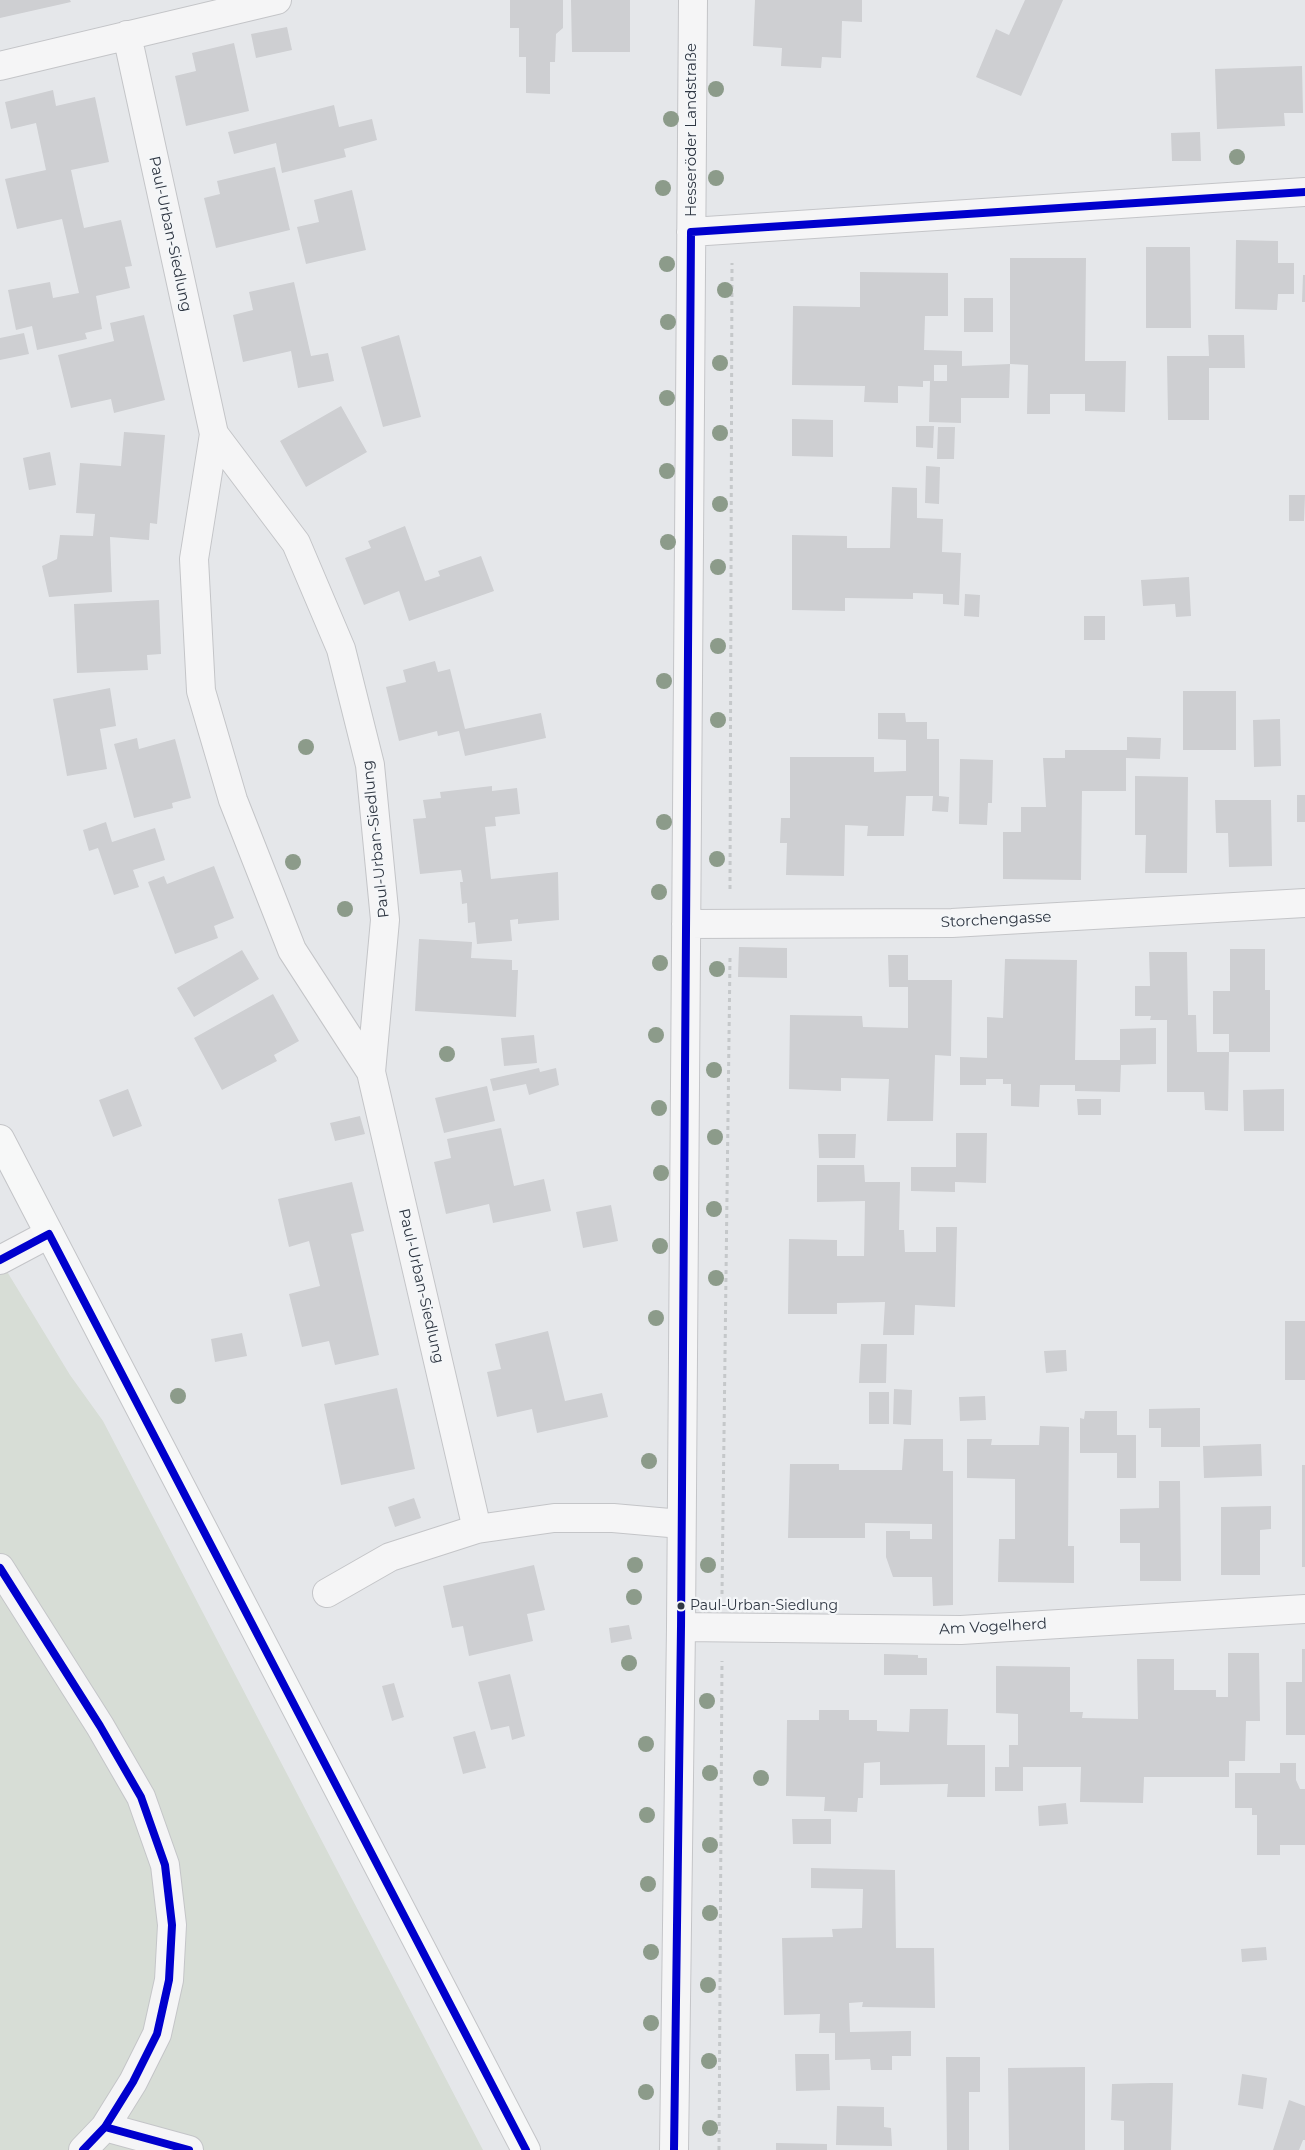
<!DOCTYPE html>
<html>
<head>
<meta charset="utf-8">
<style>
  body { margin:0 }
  canvas { display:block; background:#e5e7ea }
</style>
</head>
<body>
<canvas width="1305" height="2150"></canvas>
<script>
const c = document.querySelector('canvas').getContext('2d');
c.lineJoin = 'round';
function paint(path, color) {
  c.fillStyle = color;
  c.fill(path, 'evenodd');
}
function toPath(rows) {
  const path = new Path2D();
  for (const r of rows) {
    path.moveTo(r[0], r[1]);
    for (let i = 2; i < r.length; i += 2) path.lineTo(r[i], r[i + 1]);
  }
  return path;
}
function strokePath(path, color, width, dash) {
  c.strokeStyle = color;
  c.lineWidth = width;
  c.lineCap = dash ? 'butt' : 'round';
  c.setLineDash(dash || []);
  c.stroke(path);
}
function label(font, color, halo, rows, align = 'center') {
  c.font = font + ' Montserrat,sans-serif';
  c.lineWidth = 4.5;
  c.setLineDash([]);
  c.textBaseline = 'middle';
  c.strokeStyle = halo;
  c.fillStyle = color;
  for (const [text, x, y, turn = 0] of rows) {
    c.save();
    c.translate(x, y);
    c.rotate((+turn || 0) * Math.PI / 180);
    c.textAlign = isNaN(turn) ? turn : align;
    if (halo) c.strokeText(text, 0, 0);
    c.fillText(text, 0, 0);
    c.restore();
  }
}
paint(toPath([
  [0,1260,70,1375,103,1421,483,2150,0,2150]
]), '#d7ddd6');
paint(toPath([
  [0,0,70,0,71,2,0,18],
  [510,0,563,0,563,28,556,34,555,62,550,62,550,94,526,93,526,57,519,57,519,28,510,28],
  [571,0,630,0,630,52,572,52],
  [755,0,862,0,862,22,842,21,841,58,822,57,821,68,781,66,782,48,753,46],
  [1025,0,1063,0,1021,96,976,77,996,29,1009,35],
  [287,27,292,50,256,58,251,34],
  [234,43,249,111,186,126,175,76,196,71,192,53],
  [1302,66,1303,113,1284,113,1285,126,1217,129,1215,69],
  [53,90,56,106,95,97,109,162,71,170,76,193,84,228,121,220,132,266,125,267,130,288,96,296,102,329,85,333,87,339,37,350,32,326,16,330,8,290,50,282,53,298,79,293,62,219,17,229,5,179,46,170,36,123,11,129,5,102],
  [334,105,339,127,372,119,377,140,344,149,346,157,282,173,276,143,234,154,228,132],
  [1200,132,1201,161,1172,161,1171,133],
  [275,167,290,230,216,248,204,198,220,194,217,181],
  [352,190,366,250,306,264,297,227,319,222,314,200],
  [1236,240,1278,241,1278,263,1294,263,1294,294,1278,294,1277,310,1235,309],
  [1146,247,1190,247,1191,328,1146,328],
  [1010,258,1086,258,1085,361,1126,361,1125,412,1085,411,1085,394,1050,394,1050,414,1027,414,1028,365,1010,364],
  [860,272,948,273,948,316,925,316,924,350,962,351,962,366,1010,364,1009,398,961,398,961,423,929,422,930,381,923,381,923,387,898,386,898,403,864,402,865,386,792,385,793,306,860,307],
  [934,365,947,365,947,381,934,381],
  [1303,275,1305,275,1305,302,1302,302],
  [294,282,311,356,328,353,334,381,298,388,291,351,243,362,233,315,253,310,249,292],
  [964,298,993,298,993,332,964,332],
  [144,315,165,400,114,413,111,399,71,408,58,355,114,341,110,323],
  [24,333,29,354,0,360,0,338],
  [399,335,421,417,383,427,361,347],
  [1208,335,1244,335,1245,368,1209,368,1209,420,1168,420,1167,356,1209,356],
  [341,406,367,452,306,487,280,441],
  [792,419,833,420,833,457,792,456],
  [916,426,934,426,933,448,916,447],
  [938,427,955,427,954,459,937,459],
  [124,432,165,435,157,524,150,523,149,540,110,537,112,592,49,597,42,566,57,559,60,535,93,536,95,514,76,513,80,463,121,466],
  [50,452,56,485,29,490,23,458],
  [926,466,940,467,939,504,925,503],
  [892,487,917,488,917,518,943,519,942,552,961,553,959,605,943,604,943,594,913,593,913,599,845,598,845,611,792,610,792,535,847,536,847,548,890,548],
  [1289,495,1305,495,1304,521,1289,521],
  [405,526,425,581,440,576,438,571,481,556,494,591,409,621,399,591,364,605,345,558,371,548,368,541],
  [1189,577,1191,616,1176,617,1175,604,1143,606,1141,580],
  [965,594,980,595,979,617,964,616],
  [159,600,161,654,147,655,148,670,77,673,74,604],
  [1084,616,1105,616,1105,640,1084,640],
  [435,661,438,672,450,669,465,729,541,713,546,738,465,756,459,731,438,736,437,731,399,741,386,687,406,682,403,670],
  [110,688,116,726,100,729,107,769,67,776,53,699],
  [1183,691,1236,691,1236,750,1183,750],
  [878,713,905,713,906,722,927,722,927,739,939,739,939,796,949,797,948,812,932,811,933,796,906,796,904,836,867,836,868,826,845,825,844,876,786,875,787,843,780,843,781,818,790,818,790,757,874,757,874,772,906,771,906,740,878,739],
  [1280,719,1281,766,1254,767,1253,720],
  [1127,737,1161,738,1160,759,1126,758,1126,791,1082,791,1081,880,1003,879,1003,832,1021,832,1021,807,1046,807,1043,758,1065,758,1065,750,1127,750],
  [137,738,139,749,175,739,191,798,172,803,173,808,134,818,114,744],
  [960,759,993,760,992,803,988,803,987,825,959,824],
  [1135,776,1188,777,1187,873,1145,873,1146,835,1135,835],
  [492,786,492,791,517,788,520,814,495,817,496,826,485,827,491,879,558,872,559,920,518,924,518,919,510,920,512,941,477,944,475,922,468,923,467,903,462,904,460,882,463,882,461,870,420,874,413,819,426,818,423,800,441,798,440,792],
  [1297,795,1305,795,1305,822,1297,822],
  [1215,800,1271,800,1272,866,1229,867,1228,833,1216,833],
  [106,822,112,842,155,828,165,860,133,870,139,887,114,895,98,848,89,851,83,830],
  [214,866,234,918,214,926,218,938,175,954,148,882,164,876,167,884],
  [419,939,472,942,471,958,512,960,512,970,518,970,516,1017,415,1011],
  [739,947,787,948,787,978,738,977],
  [1230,949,1265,949,1265,990,1270,990,1270,1052,1229,1052,1228,1111,1205,1110,1204,1092,1167,1092,1167,1020,1150,1020,1151,1016,1135,1016,1135,986,1150,986,1149,952,1187,952,1188,1015,1196,1015,1197,1052,1229,1052,1229,1034,1213,1034,1213,991,1230,991],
  [242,950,259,979,194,1017,177,988],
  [888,955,908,955,908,980,952,980,951,1056,935,1055,933,1121,887,1121,889,1079,841,1078,841,1091,789,1089,790,1015,862,1016,863,1027,908,1028,908,987,889,987],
  [1005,959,1077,960,1075,1060,1120,1060,1120,1029,1156,1028,1156,1064,1121,1065,1120,1092,1075,1091,1075,1085,1040,1085,1039,1107,1011,1106,1011,1084,1003,1084,1003,1079,986,1079,986,1085,960,1085,960,1057,987,1058,987,1017,1003,1018],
  [273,994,299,1041,274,1055,277,1061,222,1090,194,1038],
  [534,1035,537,1063,504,1066,501,1038],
  [539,1068,540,1072,556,1068,559,1085,529,1095,526,1084,493,1091,490,1079],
  [487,1086,495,1121,444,1133,435,1098],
  [128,1089,142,1126,113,1137,99,1100],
  [1284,1089,1284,1131,1244,1131,1243,1090],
  [1077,1099,1101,1099,1101,1115,1078,1115],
  [360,1116,365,1134,335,1141,330,1123],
  [501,1128,514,1186,544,1179,551,1211,493,1223,489,1204,446,1214,434,1162,451,1158,447,1139],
  [956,1133,987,1133,986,1183,955,1182,955,1192,911,1191,911,1167,956,1167],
  [818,1134,856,1134,855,1158,819,1158],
  [817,1165,864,1165,865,1182,900,1182,899,1230,904,1230,905,1252,936,1252,936,1227,957,1227,955,1307,915,1305,914,1335,883,1335,885,1302,837,1303,837,1314,788,1314,789,1239,837,1240,837,1256,864,1256,865,1201,817,1202],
  [352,1182,364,1231,351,1234,379,1355,335,1365,329,1341,302,1347,289,1294,320,1286,309,1241,289,1247,278,1199],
  [611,1205,618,1241,583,1248,576,1212],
  [1285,1321,1305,1321,1305,1380,1285,1380],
  [548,1331,565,1401,602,1393,608,1417,537,1433,532,1409,497,1417,487,1372,501,1369,495,1344],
  [242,1333,247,1356,215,1362,211,1339],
  [861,1344,887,1344,886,1383,859,1383],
  [1066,1350,1067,1371,1046,1373,1044,1351],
  [397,1388,415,1469,341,1485,324,1404],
  [894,1389,912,1390,911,1425,893,1424],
  [869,1392,889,1392,889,1424,869,1424],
  [985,1396,986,1420,960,1421,959,1397],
  [1200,1408,1200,1447,1161,1447,1161,1428,1149,1428,1149,1409],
  [1085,1411,1117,1411,1117,1435,1136,1435,1136,1478,1117,1478,1117,1453,1080,1453,1080,1418,1084,1419],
  [1040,1426,1069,1427,1068,1546,1074,1546,1074,1583,998,1582,999,1539,1015,1539,1015,1479,967,1478,967,1439,992,1439,991,1445,1039,1445],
  [904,1439,943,1439,943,1471,953,1471,953,1605,933,1606,932,1577,893,1577,886,1557,886,1531,910,1531,910,1539,932,1539,932,1524,865,1523,865,1538,788,1538,790,1464,839,1464,839,1470,902,1470],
  [1261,1444,1262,1476,1204,1478,1203,1446],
  [1302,1465,1305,1465,1305,1567,1302,1567],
  [1159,1481,1180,1481,1181,1581,1140,1581,1140,1543,1120,1543,1120,1509,1159,1508],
  [414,1498,421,1518,395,1527,388,1507],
  [1271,1506,1271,1529,1260,1530,1260,1575,1221,1575,1221,1507],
  [534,1565,545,1610,527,1614,533,1641,469,1656,463,1626,452,1628,443,1586],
  [629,1625,632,1639,611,1643,609,1628],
  [1302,1649,1305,1649,1305,1735,1286,1735,1286,1682,1302,1682],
  [1228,1653,1259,1653,1260,1721,1246,1721,1245,1761,1229,1761,1229,1777,1144,1777,1143,1803,1080,1802,1081,1767,1023,1767,1023,1791,995,1791,995,1767,1009,1767,1009,1745,1018,1745,1018,1714,996,1713,996,1666,1070,1667,1070,1712,1083,1712,1082,1718,1138,1719,1137,1659,1174,1659,1174,1690,1216,1690,1216,1697,1228,1697],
  [884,1654,918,1655,918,1658,927,1658,927,1675,884,1675],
  [510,1674,525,1736,512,1740,509,1726,491,1730,478,1682],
  [394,1683,404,1717,392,1721,382,1686],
  [910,1709,948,1709,947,1745,985,1745,985,1797,947,1797,948,1784,880,1785,880,1762,864,1763,863,1798,858,1798,857,1812,824,1811,825,1797,786,1796,787,1720,819,1720,819,1710,849,1710,849,1720,877,1720,877,1731,909,1732],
  [475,1731,486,1768,463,1774,453,1737],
  [1280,1763,1296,1763,1296,1780,1300,1789,1305,1789,1305,1845,1280,1845,1280,1855,1257,1855,1257,1815,1252,1815,1252,1808,1235,1808,1235,1773,1280,1773],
  [1066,1803,1068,1824,1039,1826,1038,1806],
  [792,1819,831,1819,831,1844,793,1844],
  [811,1868,895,1870,896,1948,934,1948,935,2008,862,2007,863,2002,849,2003,850,2032,911,2031,911,2056,892,2056,892,2070,871,2070,870,2059,835,2060,835,2033,819,2033,820,2014,784,2015,782,1938,833,1937,832,1929,862,1928,863,1889,811,1888],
  [1266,1947,1267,1960,1242,1962,1241,1949],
  [795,2054,829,2054,830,2090,796,2091],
  [946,2057,980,2057,980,2092,969,2092,969,2150,947,2150],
  [1085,2067,1085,2150,1009,2150,1008,2068],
  [1242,2074,1267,2078,1263,2109,1238,2105],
  [1152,2083,1173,2083,1171,2150,1124,2150,1124,2121,1111,2120,1112,2084],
  [1289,2100,1305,2106,1305,2140,1303,2140,1299,2150,1273,2150],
  [837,2106,884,2107,884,2127,891,2128,892,2146,836,2145],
  [776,2143,827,2144,827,2150,776,2150]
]), '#cecfd2');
const street = toPath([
  [127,35,214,434,194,559,201,691,233,800,292,950,371,1072],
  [0,66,277,0],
  [691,232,1305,192],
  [214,434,296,543,341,649,370,765,385,920,371,1072,477,1529],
  [686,924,952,923,1305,903],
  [0,1260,49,1234],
  [0,1568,100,1726,141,1797,165,1865,172,1925,169,1980,157,2034,133,2082,105,2127,83,2150],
  [327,1593,390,1557,477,1529,554,1518,613,1518,681,1524],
  [681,1627,961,1630,1305,1609],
  [105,2127,189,2150],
  [674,2150,681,1627,693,0]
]);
const secondary = toPath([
  [0,1139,526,2150]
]);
strokePath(street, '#c4c5c8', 30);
strokePath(secondary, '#c4c5c8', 30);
strokePath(toPath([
  [730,889,732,263],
  [722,1594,730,958],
  [719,2150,722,1661]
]), '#c5c8ca', 3, [4, 4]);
strokePath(street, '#f5f5f6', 28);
strokePath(secondary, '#f7f8f8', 28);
strokePath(toPath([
  [0,1260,49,1234,526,2150],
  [0,1568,100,1726,141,1797,165,1865,172,1925,169,1980,157,2034,133,2082,105,2127,83,2150],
  [105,2127,189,2150],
  [674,2150,681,1627,691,232,1305,192]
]), '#0000cd', 8);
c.fillStyle = '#8c9b8a';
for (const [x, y] of [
  [716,89],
  [671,119],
  [1237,157],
  [716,178],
  [663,188],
  [667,264],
  [725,290],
  [668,322],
  [720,363],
  [667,398],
  [720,433],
  [667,471],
  [720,504],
  [668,542],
  [718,567],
  [718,646],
  [664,681],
  [718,720],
  [306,747],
  [664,822],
  [717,859],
  [293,862],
  [659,892],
  [345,909],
  [660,963],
  [717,969],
  [656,1035],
  [447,1054],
  [714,1070],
  [659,1108],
  [715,1137],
  [661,1173],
  [714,1209],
  [660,1246],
  [716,1278],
  [656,1318],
  [178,1396],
  [649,1461],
  [635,1565],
  [708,1565],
  [634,1597],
  [629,1663],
  [707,1701],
  [646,1744],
  [710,1773],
  [761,1778],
  [647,1815],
  [710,1845],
  [648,1884],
  [710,1913],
  [651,1952],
  [708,1985],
  [651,2023],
  [709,2061],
  [646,2092],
  [710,2128]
]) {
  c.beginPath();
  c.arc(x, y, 8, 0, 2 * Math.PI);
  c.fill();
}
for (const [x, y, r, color] of [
  [681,1606,4.5,"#2e3642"]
]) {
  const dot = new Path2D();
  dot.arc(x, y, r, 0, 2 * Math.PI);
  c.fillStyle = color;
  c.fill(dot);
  strokePath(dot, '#f4f6f8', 2);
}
label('14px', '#2e3642', '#f4f6f8', [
  ["Paul-Urban-Siedlung",690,1606]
], 'left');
label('15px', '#2e3642', '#f4f6f8', [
  ["Hesseröder Landstraße",692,130,-90],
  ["Paul-Urban-Siedlung",170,234,78],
  ["Paul-Urban-Siedlung",376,839,-96],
  ["Storchengasse",996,920,-3],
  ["Paul-Urban-Siedlung",421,1286,77],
  ["Am Vogelherd",993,1627,-3]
]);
</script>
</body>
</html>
